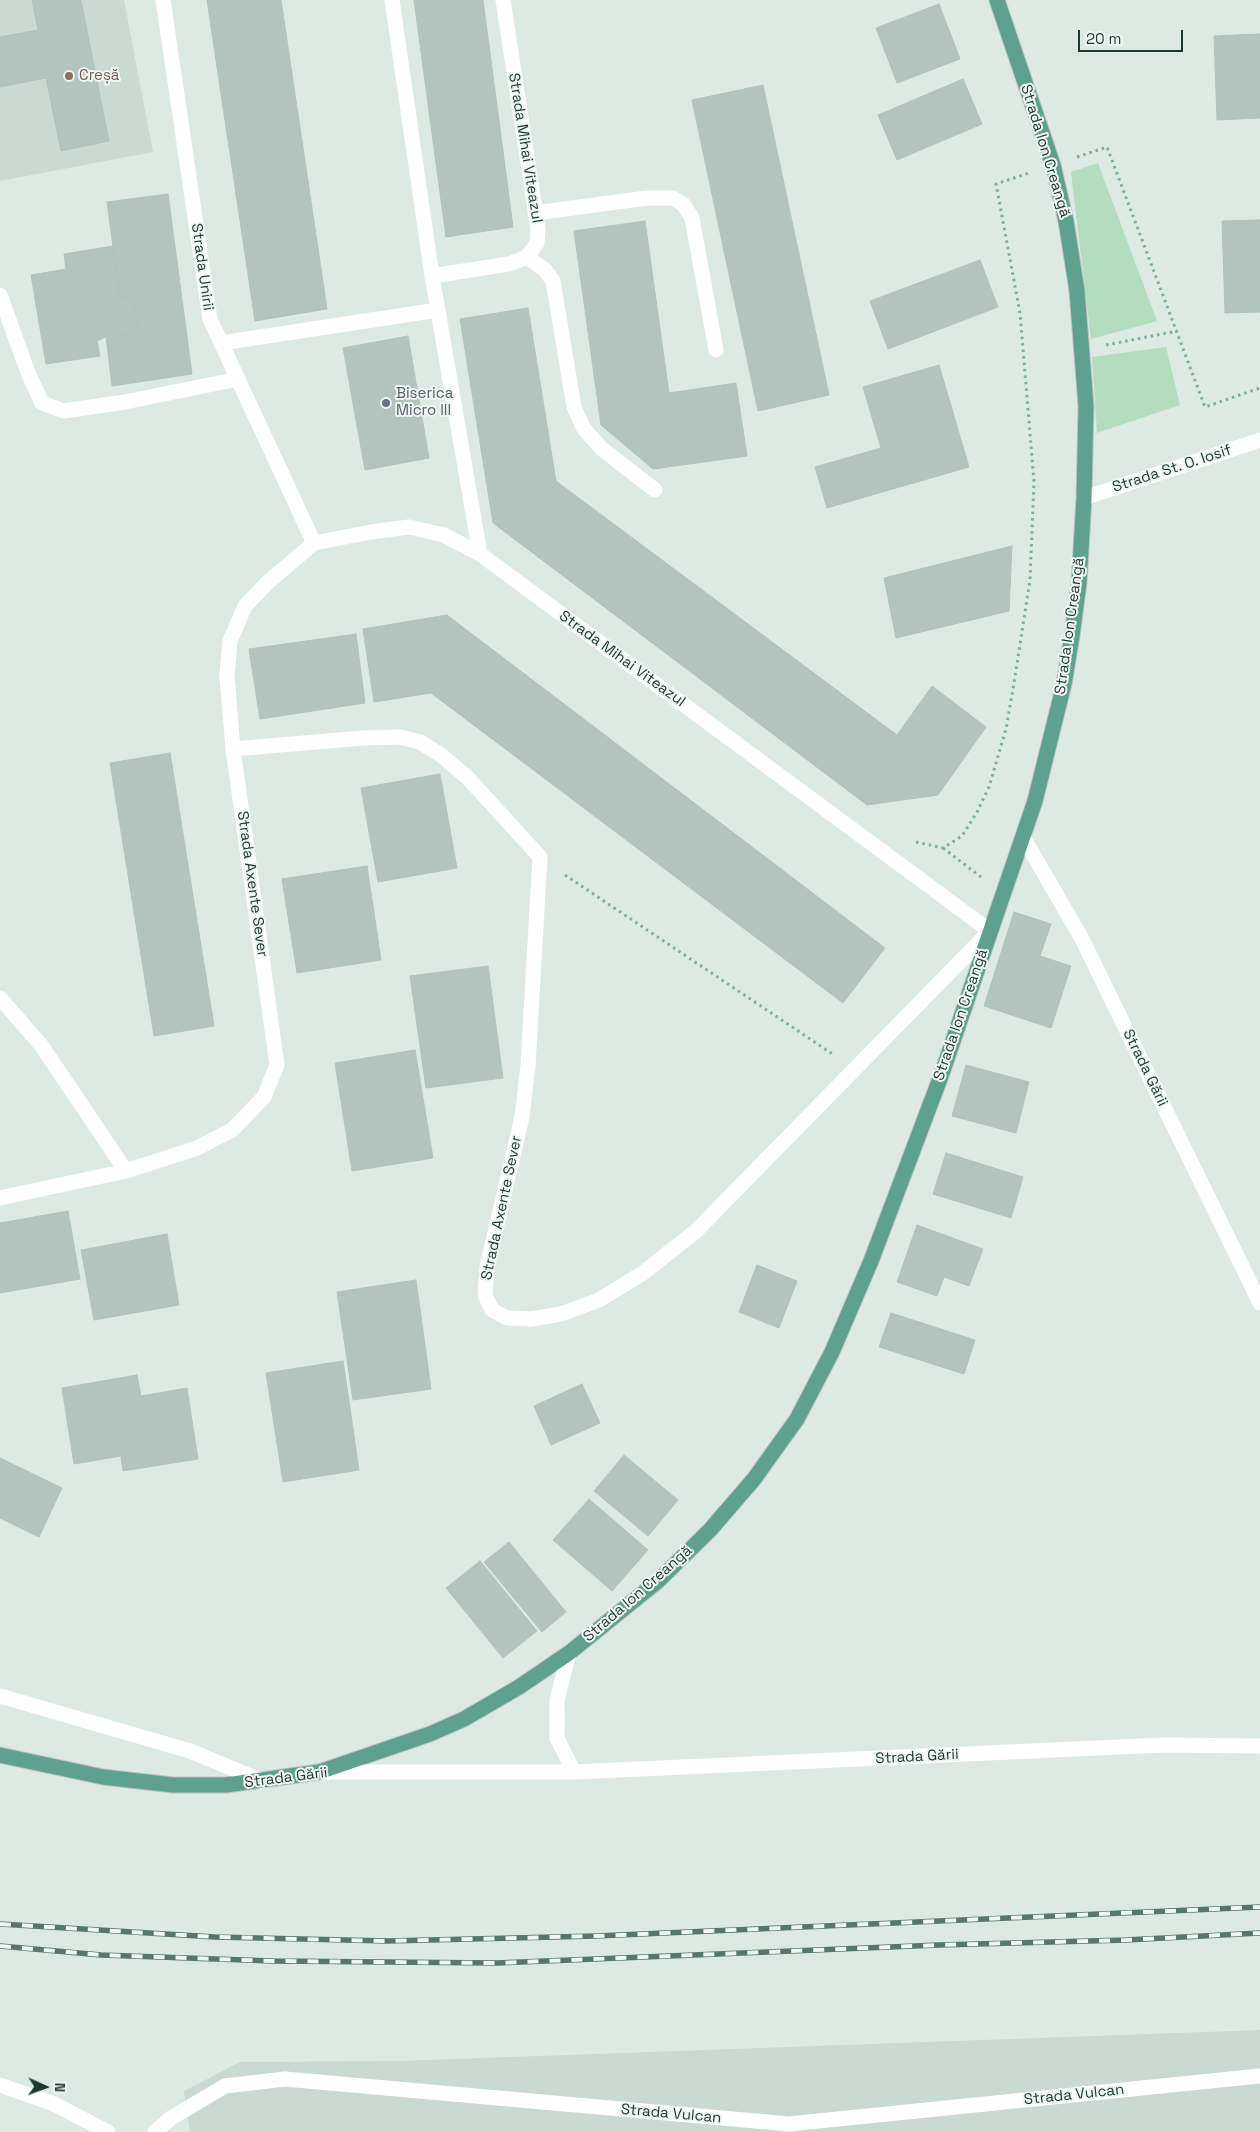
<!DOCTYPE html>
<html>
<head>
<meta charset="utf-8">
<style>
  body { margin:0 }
  #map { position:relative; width:1260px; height:2132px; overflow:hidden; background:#ddeae4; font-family:"Space Grotesk",sans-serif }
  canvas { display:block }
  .north { position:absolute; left:20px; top:2062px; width:50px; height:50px; -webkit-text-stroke:4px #edf6f2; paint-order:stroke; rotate:92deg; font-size:14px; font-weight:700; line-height:20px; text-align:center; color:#1e3932 }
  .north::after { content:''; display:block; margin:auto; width:18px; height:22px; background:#1e3932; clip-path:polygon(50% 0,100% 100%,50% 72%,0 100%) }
  .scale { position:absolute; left:1078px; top:30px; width:105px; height:22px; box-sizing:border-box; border:2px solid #1e3932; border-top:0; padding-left:6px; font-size:15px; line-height:18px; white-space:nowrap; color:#1e3932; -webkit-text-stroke:4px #edf6f2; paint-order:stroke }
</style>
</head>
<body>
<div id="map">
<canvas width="1260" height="2132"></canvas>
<div class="north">N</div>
<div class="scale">20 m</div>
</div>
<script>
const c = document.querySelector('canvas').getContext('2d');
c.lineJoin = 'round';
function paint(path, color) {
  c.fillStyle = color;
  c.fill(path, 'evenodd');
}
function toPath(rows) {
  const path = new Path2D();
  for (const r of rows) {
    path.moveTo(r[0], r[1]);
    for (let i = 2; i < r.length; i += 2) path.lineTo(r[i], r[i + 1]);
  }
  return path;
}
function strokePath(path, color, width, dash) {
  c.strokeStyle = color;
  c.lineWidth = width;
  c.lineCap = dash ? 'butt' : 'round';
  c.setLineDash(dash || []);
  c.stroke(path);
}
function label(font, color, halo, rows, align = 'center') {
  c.font = font + ' "Space Grotesk",sans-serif';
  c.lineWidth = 4;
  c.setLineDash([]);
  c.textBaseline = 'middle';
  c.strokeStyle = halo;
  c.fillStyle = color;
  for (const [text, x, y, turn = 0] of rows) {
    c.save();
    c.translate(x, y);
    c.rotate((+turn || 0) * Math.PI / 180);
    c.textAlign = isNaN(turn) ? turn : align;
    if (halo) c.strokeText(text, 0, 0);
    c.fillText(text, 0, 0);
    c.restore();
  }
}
paint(toPath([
  [0,0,124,0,153,152,0,181],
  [1260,2030,1260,2132,190,2132,184,2091,240,2062,399,2061]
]), '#cbd9d3');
paint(toPath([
  [1098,163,1157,321,1091,339,1071,172],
  [1166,347,1180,405,1097,433,1092,357]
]), '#b4dcbe');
const building = toPath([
  [32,0,81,0,109,141,61,151,46,78,0,87,0,37,38,30,32,0],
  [207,0,281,0,327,309,255,321,207,0],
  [414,0,483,0,513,227,446,237,414,0],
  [939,4,960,59,897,83,876,28,939,4],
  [1260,34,1260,118,1217,120,1214,36,1260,34],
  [963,79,982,124,897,160,878,115,963,79],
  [763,85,829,395,758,411,692,100,763,85],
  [168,194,192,374,112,386,106,337,138,333,133,296,120,298,107,202,168,194],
  [1260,220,1260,312,1225,313,1222,221,1260,220],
  [645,221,669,393,736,383,747,456,653,469,601,425,574,231,645,221],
  [113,246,120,298,133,296,138,333,106,337,97,341,100,356,46,364,31,275,66,269,64,254,113,246],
  [980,260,998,307,888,349,870,301,980,260],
  [528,308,556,481,897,735,932,686,986,727,938,795,867,805,493,523,460,319,528,308],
  [408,336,429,458,365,470,343,348,408,336],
  [939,365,969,467,827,508,815,467,881,448,863,387,939,365],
  [1012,546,1009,611,896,638,884,578,1012,546],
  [447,615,885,948,843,1003,431,693,374,702,363,629,447,615],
  [356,634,365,703,260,719,249,649,356,634],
  [170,753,214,1026,154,1036,110,763,170,753],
  [440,774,457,868,378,882,361,788,440,774],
  [367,866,381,960,297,973,282,879,367,866],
  [1014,912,1051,924,1040,956,1071,966,1051,1028,984,1006,1014,912],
  [488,966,503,1078,426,1088,410,976,488,966],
  [415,1050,433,1158,352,1171,335,1063,415,1050],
  [966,1065,1029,1082,1016,1133,952,1116,966,1065],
  [946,1153,1023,1177,1011,1218,933,1194,946,1153],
  [68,1211,80,1279,0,1293,0,1223,68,1211],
  [917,1225,983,1249,969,1286,944,1277,937,1296,897,1282,917,1225],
  [167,1234,179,1305,94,1320,81,1250,167,1234],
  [757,1265,797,1281,779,1328,739,1312,757,1265],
  [416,1280,431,1389,353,1400,337,1292,416,1280],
  [891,1313,975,1340,964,1374,879,1347,891,1313],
  [343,1361,359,1470,283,1482,266,1373,343,1361],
  [137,1375,141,1396,187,1388,198,1459,123,1471,121,1456,74,1464,62,1388,137,1375],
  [582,1384,600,1423,551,1445,534,1406,582,1384],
  [624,1455,678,1500,648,1536,594,1491,624,1455],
  [0,1458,62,1488,39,1537,0,1518,0,1458],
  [589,1499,648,1550,612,1591,553,1540,589,1499],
  [509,1542,566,1612,542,1632,484,1562,509,1542],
  [480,1561,537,1631,503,1658,446,1588,480,1561]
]);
paint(building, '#b2c4bd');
strokePath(building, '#afc3bb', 1);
const major = toPath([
  [0,1755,103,1777,173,1785,226,1785,319,1772,430,1734,464,1719,519,1687,569,1653,658,1581,710,1530,754,1479,797,1419,832,1352,871,1261,941,1076,1035,801,1064,684,1072,636,1079,583,1084,498,1086,406,1077,291,1066,221,1053,165,997,0]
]);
strokePath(major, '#bcc4c2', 17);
strokePath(toPath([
  [1077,157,1107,147,1205,407,1260,388],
  [1106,345,1177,331],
  [916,842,943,848,962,836,977,812,989,787,1006,729,1014,683,1030,580,1034,482,1020,313,996,184,1029,173],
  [943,848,981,877],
  [565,875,834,1055]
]), '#7caf9e', 3, [2.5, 4]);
strokePath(toPath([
  [163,0,210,319,314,543],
  [535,213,647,198,673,198,684,205,692,218,716,350],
  [527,257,545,270,553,281,574,407,584,429,602,449,655,490],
  [432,276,509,264,527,257,537,243,538,229,503,0],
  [0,295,29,375,42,403,64,411,125,402,238,379],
  [221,343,438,310],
  [1084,498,1260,440],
  [233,749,363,738,400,737,420,742,441,755,468,778,540,857,528,1065,522,1117,487,1267,485,1295,492,1310,507,1318,531,1319,561,1314,599,1300,643,1273,696,1231,990,931,480,554,432,276,392,0],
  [1023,837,1081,937,1260,1303],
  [0,998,41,1045,126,1171],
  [0,1198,126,1171,197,1148,232,1130,264,1097,277,1065,233,749,227,676,230,641,245,606,268,582,314,543,371,532,409,527,444,535,480,554],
  [569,1653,557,1700,557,1738,574,1772],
  [0,1696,190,1751,262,1781],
  [323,1772,574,1772,1162,1745,1260,1746],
  [0,2085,54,2104,108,2132],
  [155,2132,171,2118,225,2086,285,2079,789,2124,1260,2076]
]), '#fff', 15);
strokePath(major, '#5fa18f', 15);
const rail = toPath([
  [0,1924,215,1937,388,1941,596,1936,1260,1907],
  [0,1946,101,1955,273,1961,497,1963,939,1945,1126,1940,1260,1933]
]);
strokePath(rail, '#58766d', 5.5);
strokePath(rail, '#edf6f2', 4, [11]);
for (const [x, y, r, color] of [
  [69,76,5,"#8d6e63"],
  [386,403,5,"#6b7280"]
]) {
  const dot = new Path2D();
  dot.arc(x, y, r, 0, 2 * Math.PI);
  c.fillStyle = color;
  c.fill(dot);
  strokePath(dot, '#edf6f2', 2);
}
label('15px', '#785e54', '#edf6f2', [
  ["Creșă",79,76]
], 'left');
label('15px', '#1e3932', '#edf6f2', [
  ["Strada Mihai Viteazul",525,148,81],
  ["Strada Ion Creangă",1045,151,73],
  ["Strada Unirii",202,267,82],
  ["Strada St. O. Iosif",1172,469,-18],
  ["Strada Ion Creangă",1070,626,-82],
  ["Strada Mihai Viteazul",622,659,36],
  ["Strada Axente Sever",252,884,82],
  ["Strada Ion Creangă",961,1015,-71],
  ["Strada Gării",1145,1068,64],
  ["Strada Axente Sever",502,1208,-78],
  ["Strada Ion Creangă",638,1594,-41],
  ["Strada Gării",917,1757,-3],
  ["Strada Gării",286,1778,-7],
  ["Strada Vulcan",1074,2095,-6],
  ["Strada Vulcan",671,2114,5]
]);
label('15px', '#5b616d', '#edf6f2', [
  ["Biserica",396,394],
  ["Micro III",396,411]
], 'left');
</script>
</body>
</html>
